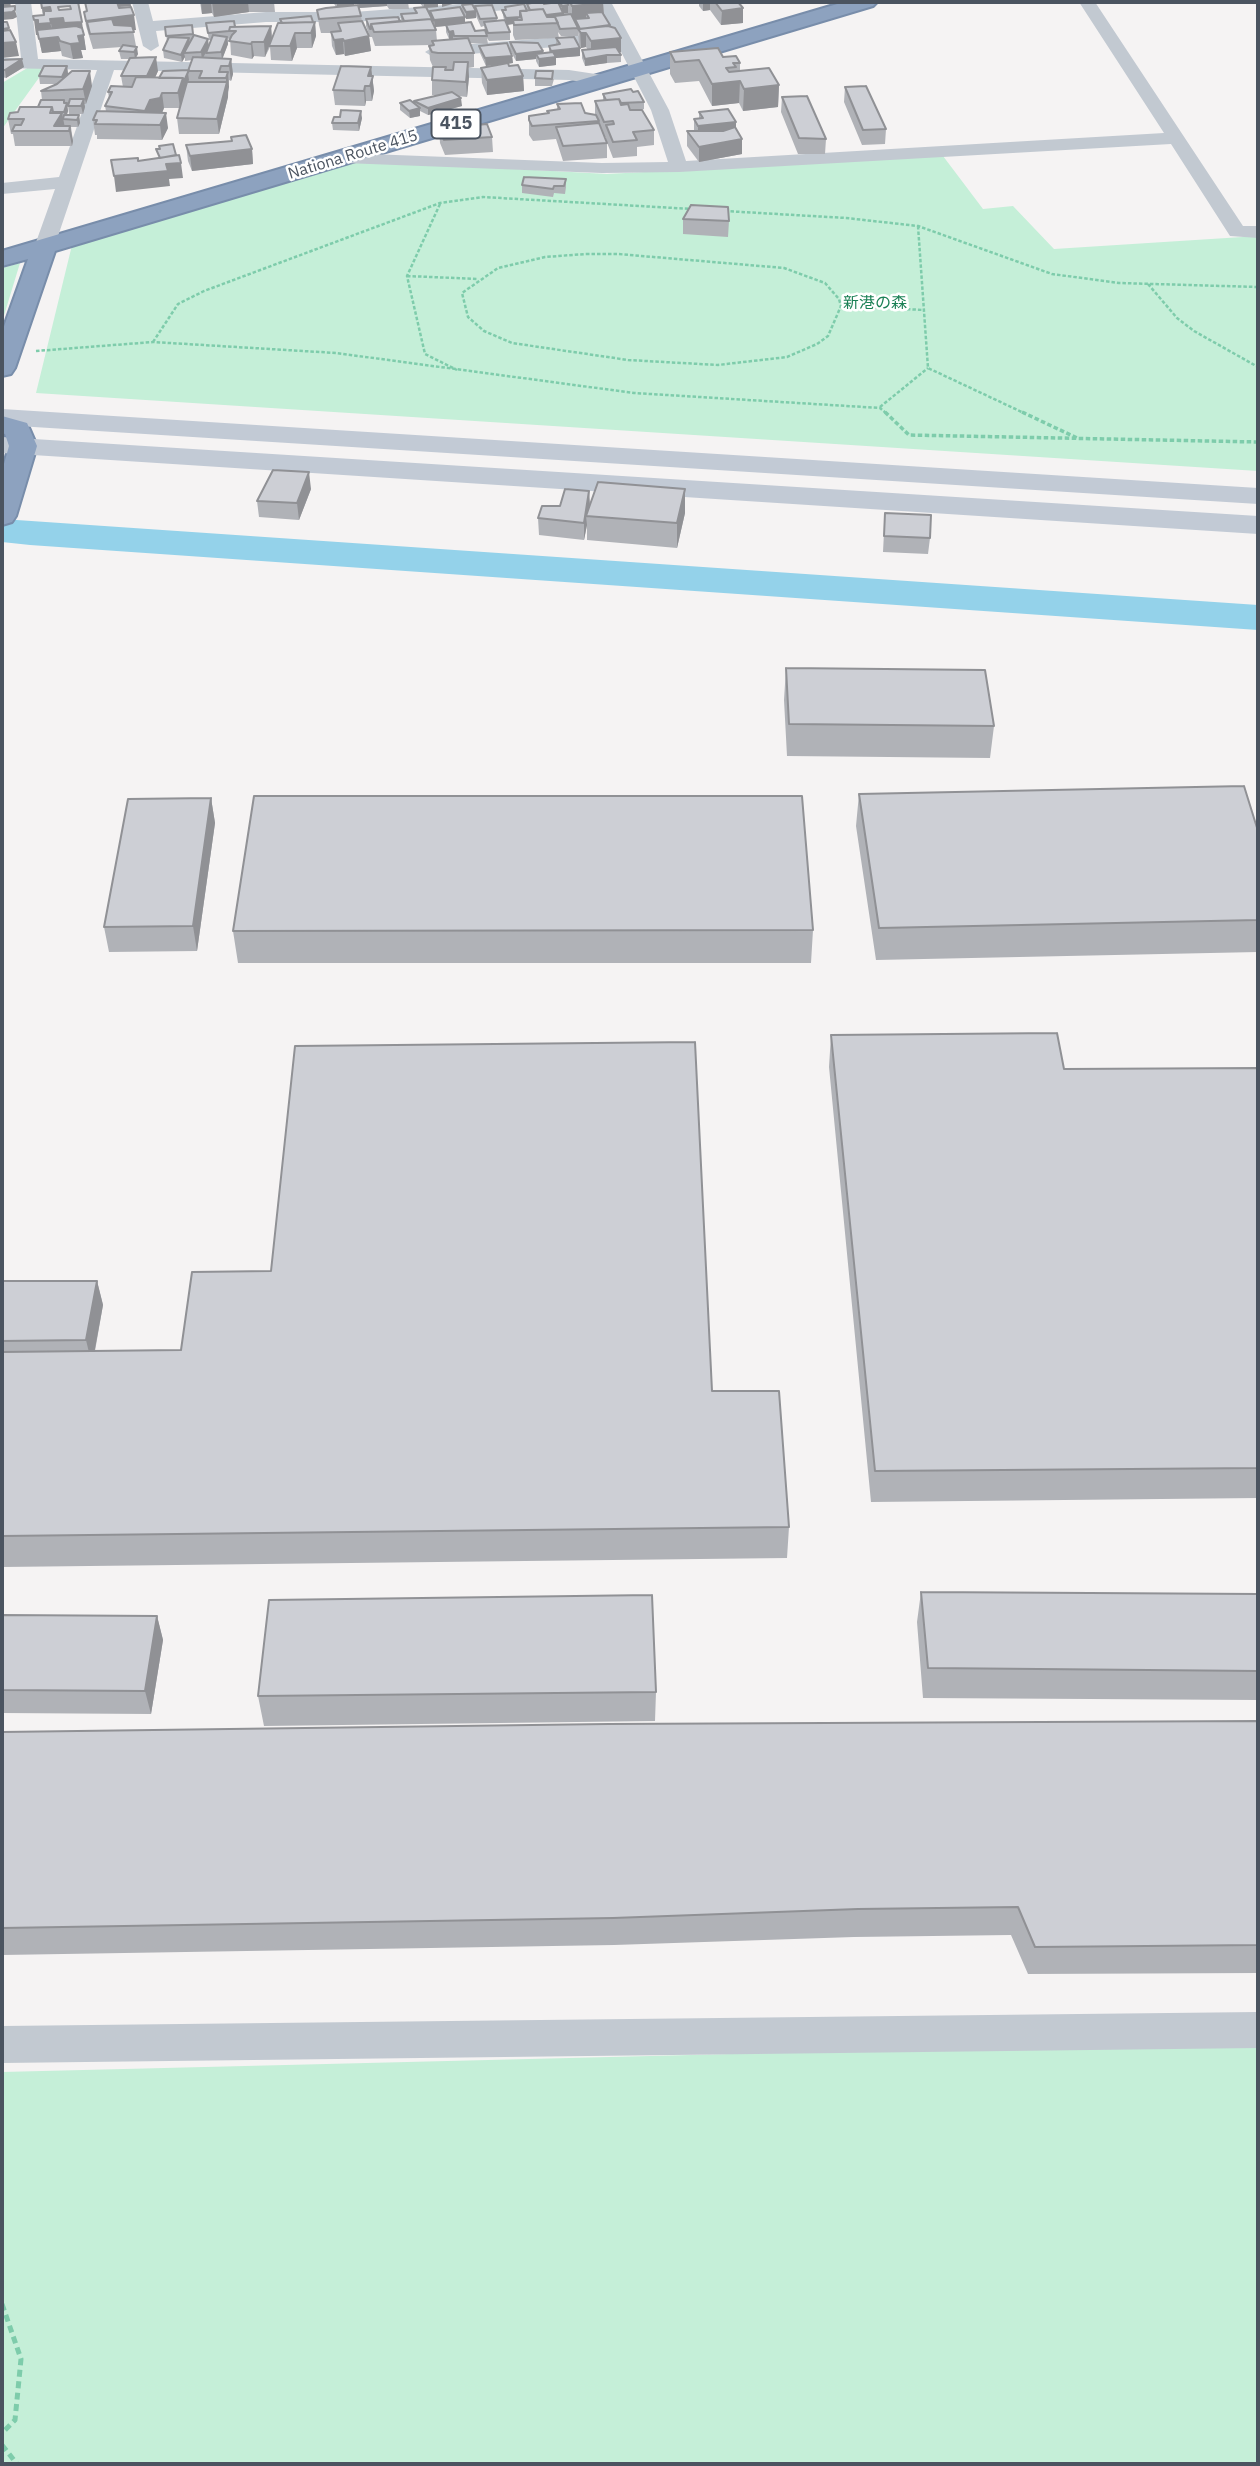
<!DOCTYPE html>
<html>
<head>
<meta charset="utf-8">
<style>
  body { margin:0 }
  #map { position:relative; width:1260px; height:2466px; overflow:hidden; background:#f5f3f3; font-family:"IBM Plex Sans",sans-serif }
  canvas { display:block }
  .frame { position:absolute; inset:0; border:4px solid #4b5460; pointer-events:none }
</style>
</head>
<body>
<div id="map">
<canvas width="1260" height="2466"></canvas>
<div class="frame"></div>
</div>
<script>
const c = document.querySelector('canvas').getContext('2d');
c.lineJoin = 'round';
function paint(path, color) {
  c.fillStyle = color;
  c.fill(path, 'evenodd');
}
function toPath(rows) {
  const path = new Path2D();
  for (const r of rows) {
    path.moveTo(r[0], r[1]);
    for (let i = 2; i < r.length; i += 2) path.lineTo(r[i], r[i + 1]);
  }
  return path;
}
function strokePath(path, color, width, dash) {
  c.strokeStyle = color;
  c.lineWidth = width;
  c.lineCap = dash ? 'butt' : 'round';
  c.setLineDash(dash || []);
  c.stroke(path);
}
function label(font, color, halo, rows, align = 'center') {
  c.font = font + ' "IBM Plex Sans","Noto Sans JP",sans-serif';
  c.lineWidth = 5;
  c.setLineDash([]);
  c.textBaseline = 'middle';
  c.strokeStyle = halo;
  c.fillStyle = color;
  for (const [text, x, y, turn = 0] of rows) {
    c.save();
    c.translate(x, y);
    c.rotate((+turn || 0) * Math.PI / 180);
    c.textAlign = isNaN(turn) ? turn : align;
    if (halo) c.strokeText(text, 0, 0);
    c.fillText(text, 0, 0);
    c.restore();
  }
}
paint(toPath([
  [29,67,46,68,2,129,2,83],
  [943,156,983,209,1013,206,1054,249,1258,236,1258,471,36,393,73,241,355,160,607,174],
  [20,263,2,322,2,268],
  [1258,2041,1258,2464,2,2464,2,2072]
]), '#c5efd8');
paint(toPath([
  [2,519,1258,605,1258,630,30,545,2,542]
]), '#94d2ea');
const highway = toPath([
  [844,2,877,2,873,6,55,251,15,368,11,374,2,376,2,332,28,259,2,266,2,251,844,2],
  [2,416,27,423,37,446,16,516,12,522,2,525,2,471,9,446,5,434,2,433,2,416]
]);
strokePath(highway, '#788daa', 4);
strokePath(toPath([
  [440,204,407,276,425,354,457,370],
  [725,211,846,218,918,226,1052,274,1119,283,1258,287],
  [918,226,928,368,1026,414],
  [586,254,618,254,784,268,825,283,839,299,841,306,828,336,817,344,787,357,718,365,628,360,512,343,484,331,468,317,462,293,498,268,545,257,586,254],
  [407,276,478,279],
  [1148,284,1177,318,1194,331,1258,367],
  [841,306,924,310],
  [153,342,178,304,204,291,440,203,483,197,692,209],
  [36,351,153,342,336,353,634,393,880,408,887,414],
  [880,407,928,368]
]), '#7eccab', 2.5, [3.5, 2]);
strokePath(toPath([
  [885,412,909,435,1258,442],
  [1022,412,1077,438]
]), '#7eccab', 3.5, [4.5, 2.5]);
strokePath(toPath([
  [2,2304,21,2359,15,2420,2,2433],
  [2,2445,17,2464]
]), '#7eccab', 5, [7, 4.5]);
paint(toPath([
  [15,2,31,2,38,59,569,70,602,75,611,80,602,85,569,80,114,70,55,245,45,251,35,245,55,189,2,194,2,183,59,177,97,70,2,68,2,58,21,58,15,2],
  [132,2,148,2,153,21,266,12,354,12,485,2,553,2,545,7,354,22,266,22,156,31,159,46,151,51,143,46,132,2],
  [595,2,611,2,669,110,686,161,1164,133,1079,2,1095,2,1243,226,1258,226,1258,238,1230,236,1171,144,679,172,602,173,344,163,335,158,344,153,602,163,668,162,651,110,616,42,433,57,425,52,433,47,611,33,595,2],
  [1258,2012,1258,2048,2,2063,2,2026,1258,2012]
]), '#c2c9d1');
paint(toPath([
  [2,409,1258,488,1258,504,2,425,2,409],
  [2,437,1258,516,1258,534,2,453,2,437]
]), '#c2cad5');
paint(highway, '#8da2bf');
paint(toPath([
  [78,2,86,50,81,50,83,58,73,59,62,56,61,51,42,53,38,35,36,35,43,15,41,3],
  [70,6,71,9,59,10,58,7],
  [85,2,130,2,131,6,118,7,136,30,133,30,136,46,132,46,138,54,136,58,158,71,155,78,159,78,188,70,192,60,185,61,185,57,182,62,164,58,163,50,167,41,165,27,192,25,194,37,209,45,211,40,209,40,206,23,235,27,271,26,272,38,281,23,280,19,315,22,316,36,312,48,297,48,292,61,271,60,270,47,265,57,254,56,252,59,231,55,230,38,228,39,228,44,222,59,231,59,233,74,231,81,229,80,228,97,219,134,179,134,177,118,180,108,164,108,162,113,168,128,162,140,97,139,97,135,95,135,93,120,106,111,105,106,109,98,108,92,123,87,121,76,129,59,121,59,119,51,122,47,93,49,86,26,84,12,87,11],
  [200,2,274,2,275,12,249,12,214,17,212,13,202,14],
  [333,2,354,2,354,6,358,5,357,2,408,2,409,9,389,9,387,6,359,8,362,21,369,36,371,51,345,56,344,54,336,55,332,46,331,33,321,33,319,25,317,10,336,7],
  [419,2,438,2,438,7,427,8,431,17,430,11,462,11,462,5,475,10,475,6,497,18,497,20,504,20,502,10,505,10,505,7,527,11,527,4,558,2,603,2,604,14,610,25,621,52,619,53,621,55,621,62,607,63,585,66,582,58,582,50,588,50,586,47,581,48,579,44,578,31,578,36,561,36,558,32,559,38,515,40,513,35,513,24,507,25,510,32,510,40,489,41,487,38,488,44,470,43,474,53,474,67,468,68,469,77,467,97,458,96,462,106,428,115,420,111,420,116,410,118,400,110,400,103,415,104,414,101,439,95,432,95,432,80,438,67,433,67,430,60,429,46,432,45,375,46,372,37,370,37,366,26,366,19,401,21,401,14,415,13,414,8,423,7],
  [464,15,466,19,476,18,476,16,481,27,484,26,485,31,475,31,465,23],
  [446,26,446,32,449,39,453,39,437,41,436,30,435,27],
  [699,2,738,2,743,8,743,23,721,25,710,10,703,11,699,6],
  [556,38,580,48,580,56,556,58,556,65,539,67,536,61,536,59,516,61,510,50,510,42,543,53,549,52,549,46,556,45],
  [479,46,512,56,513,63,508,64,509,66,523,76,524,91,487,95,482,83,481,68,503,64,486,66,480,53],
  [670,52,723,57,740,63,740,71,779,85,778,107,743,111,739,103,712,106,699,81,675,83,670,74],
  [2,60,24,67,6,78,2,77,2,78],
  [67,66,68,74,92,86,86,104,84,104,85,107,83,114,69,114,68,105,67,105,68,111,67,115,79,115,80,123,78,127,71,127,73,141,72,146,15,146,13,134,11,134,8,119,18,112,38,107,42,100,41,91,56,84,40,84,39,76],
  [371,67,374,91,372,101,366,101,365,106,335,105,333,90],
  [535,78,554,79,552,86,535,86],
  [845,87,886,129,885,144,862,145,844,102],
  [633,92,644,102,644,109,642,110,654,130,654,145,637,147,637,156,613,158,606,140,606,137,604,137,607,143,607,158,563,161,556,139,533,141,529,135,529,120,548,114,547,111,557,110,557,104,595,115,595,101,603,100,603,94],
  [782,97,826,139,825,154,798,154,781,112],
  [699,112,736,129,742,139,742,154,699,162,687,146,687,131,694,131,694,119,699,119],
  [362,118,359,131,333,130,332,123],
  [453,121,492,137,493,152,445,155,440,143,439,128,454,127],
  [231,137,252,149,253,164,192,171,188,161,186,145,231,141],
  [566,179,566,187,565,194,554,193,553,197,522,193,522,185],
  [683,219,729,221,728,237,683,234],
  [311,489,299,520,259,517,257,501],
  [589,491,590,507,685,513,677,548,587,540,587,525,584,540,539,535,538,518],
  [885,513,930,538,928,554,883,552],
  [786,668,994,726,990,758,787,756,784,700],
  [859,794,1258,831,1258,952,876,960,856,826],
  [211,798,215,823,197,951,109,952,104,927],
  [813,930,811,963,238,963,233,931],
  [831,1035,1064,1069,1258,1068,1258,1498,871,1502,829,1067],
  [2,1281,97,1281,103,1305,95,1351,712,1391,789,1527,787,1558,2,1567],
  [921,1592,1258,1594,1258,1700,923,1698,917,1622],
  [2,1615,157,1616,163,1640,151,1714,2,1713],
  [656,1692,655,1721,264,1726,258,1696],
  [1258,1721,1258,1973,1028,1974,1011,1935,854,1937,614,1945,2,1955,2,1732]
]), '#b0b2b7');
paint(toPath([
  [2,2,10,2,12,12,15,10,17,17,13,19,2,20],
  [92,2,130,2,131,6,93,9],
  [201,2,211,2,212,13,202,14],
  [212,2,248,2,249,12,214,17],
  [354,2,354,9,337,10,337,3],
  [359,2,387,2,387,6,359,8],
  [424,2,438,2,438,7,424,8],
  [442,2,460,2,442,7],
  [703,2,710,2,710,10,703,11],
  [603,3,604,17,586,13,586,19,572,21,572,6],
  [568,5,568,13,564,13,564,20,537,16,562,13,562,6],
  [50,7,63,18,66,33,53,34,50,22,44,22,42,8],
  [743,8,743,23,721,25,722,11],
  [476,11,476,18,466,19,466,12],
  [134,15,136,30,107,33,87,22,89,35,86,21],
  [465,17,465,24,435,27,434,20],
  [518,17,519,24,513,20,513,24,506,25,506,18],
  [34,20,38,20,51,23,53,37,58,37,61,51,42,53,39,39,40,35,36,35],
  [82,22,86,50,81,50,83,58,73,59,70,44,67,38,64,23],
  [315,22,316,36,312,48,311,33,295,33,297,48,292,61,290,46,284,36],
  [610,25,610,32,586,33,586,47,581,48,580,29],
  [271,26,272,41,269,46,265,57,264,42],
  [453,31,453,39,449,39,449,32],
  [369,36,371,51,345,56,344,41],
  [227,37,228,44,222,60,221,52],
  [189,38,190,45,184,53,185,57,182,62,181,55],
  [621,38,621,52,591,56,591,41],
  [208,39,209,46,202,60,201,52],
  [343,39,344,54,336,55,334,40],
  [16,42,19,56,2,58,2,43],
  [252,42,254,56,252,59,251,44],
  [137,47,138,54,135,59,134,52],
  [580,48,580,56,556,58,556,65,539,67,539,59,552,58,551,51],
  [543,51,543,58,536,54,536,59,516,61,516,54],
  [607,55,607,63,585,66,585,59],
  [512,56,513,63,486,66,485,58],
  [156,57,158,71,149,91,147,76],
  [22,59,24,67,6,78,5,70],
  [231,59,233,74,231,81,229,66],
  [468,62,469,77,467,97,466,82],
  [67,66,68,74,64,84,62,77],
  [371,67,374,91,372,101,370,86,368,76],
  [90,71,92,86,86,104,83,89],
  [228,72,229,87,228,92,228,97,219,134,217,119,226,84,226,78],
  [188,73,189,80,185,88,185,93,180,108,178,93,183,78],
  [523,76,524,91,487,95,487,80],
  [740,81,739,103,712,106,712,84],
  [779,85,778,107,743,111,744,89],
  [365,86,366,101,365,106,364,91],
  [162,93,164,108,162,113,148,126,145,111,150,100],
  [461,98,462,106,428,115,428,108],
  [84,99,85,107,83,114,81,106],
  [64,100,66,107,67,103,68,111,65,120,64,112],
  [420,108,420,116,410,118,409,111],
  [361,111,362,118,359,131,358,123],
  [62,113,65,128,54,126],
  [166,113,168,128,162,140,160,125],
  [79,115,80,123,78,127,77,120],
  [736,122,736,137,698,141,698,126],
  [70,126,73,141,72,146,69,131],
  [742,139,742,154,699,162,699,147],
  [252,149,253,164,192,171,190,156],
  [162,161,181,163,183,178,169,179,170,186,116,192,114,176],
  [309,472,311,489,299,520,297,503],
  [685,489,685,513,677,548,677,523],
  [589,491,590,507,586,516,587,525,584,540,584,523],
  [211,798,215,823,197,951,193,926],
  [97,1281,103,1305,92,1365,86,1340],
  [157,1616,163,1640,151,1714,145,1691]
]), '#909195');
const building = toPath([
  [41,2,78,2,82,22,64,23,63,18,50,19,51,23,38,24,38,20,34,20,33,16,44,15,44,11,51,11,50,7,42,8,41,2],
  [70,6,71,9,59,10,58,7,70,6],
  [85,2,117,2,119,8,131,7,134,15,86,21,84,12,87,11,85,2],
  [536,2,543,2,544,4,558,2,563,13,546,15,543,9,530,10,527,4,536,2],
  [560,2,568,2,568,5,562,6,560,2],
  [570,2,603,2,603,3,572,6,570,2],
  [715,2,738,2,743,8,722,11,715,2],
  [472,4,476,11,466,12,462,5,472,4],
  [524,4,527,11,520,11,520,17,506,18,502,10,506,10,505,7,524,4],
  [358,5,361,16,319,19,317,10,326,8,358,5],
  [492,5,497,18,480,19,475,6,492,5],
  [15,6,15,10,12,12,2,13,2,7,15,6],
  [426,7,433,21,431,19,404,21,401,14,417,13,414,8,426,7],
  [460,7,465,17,434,20,430,11,460,7],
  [543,9,547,17,555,17,558,23,514,25,513,20,522,20,520,11,543,9],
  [602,12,610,25,580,29,575,19,589,18,586,13,602,12],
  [571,14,578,28,560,29,555,17,547,17,571,14],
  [311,16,313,22,282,23,280,19,311,16],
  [398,17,400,21,371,24,371,29,370,29,366,19,398,17],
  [112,19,114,25,132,26,134,32,90,34,87,22,112,19],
  [431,19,436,30,374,32,371,24,431,19],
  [505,20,510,32,488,33,484,22,505,20],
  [2,21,2,22,7,22,9,28,3,29,3,31,2,31,2,21],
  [234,21,235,27,230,27,229,31,208,33,206,23,234,21],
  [362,21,369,36,344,41,343,39,334,40,331,32,341,31,338,23,362,21],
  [315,22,311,33,295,33,290,46,269,46,278,23,315,22],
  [471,22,475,31,485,30,487,36,454,36,453,31,449,32,446,25,471,22],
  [192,25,193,34,166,36,165,27,192,25],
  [76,26,82,28,84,35,78,36,80,43,70,44,60,41,58,37,39,39,37,30,76,26],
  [271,26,264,42,252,42,251,44,229,41,232,35,236,31,229,31,230,27,271,26],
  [608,26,615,28,621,38,591,41,586,33,581,33,578,29,608,26],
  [10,30,16,42,2,43,2,31,10,30],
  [194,35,208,39,201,52,184,53,194,35],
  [213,35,227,37,221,52,206,53,213,35],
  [169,37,189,38,181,55,163,50,169,37],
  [574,37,580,48,551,51,549,46,560,44,556,38,574,37],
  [468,38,474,53,438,53,432,52,429,46,434,45,432,41,468,38],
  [510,42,538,43,543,51,516,54,510,42],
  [507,43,512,56,485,58,479,46,507,43],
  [123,45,137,47,134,52,119,51,123,45],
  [616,47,621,55,607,55,585,59,582,50,616,47],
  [718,48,723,57,736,56,740,63,733,63,736,67,726,68,729,72,769,68,779,85,744,89,740,81,712,84,699,60,675,62,670,52,718,48],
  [553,52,556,57,539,59,536,54,553,52],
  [156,57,147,76,121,76,130,58,156,57],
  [193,57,231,59,229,66,221,66,219,72,228,72,226,78,199,78,202,71,188,71,193,57],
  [22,59,5,70,2,70,2,60,22,59],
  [454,62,468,62,466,82,432,80,433,67,446,67,445,70,453,70,454,62],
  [508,63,509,66,518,65,523,76,487,80,481,68,508,63],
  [44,66,67,66,62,77,39,76,44,66],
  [341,66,371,67,368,76,373,76,370,86,365,86,364,91,333,90,341,66],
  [189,70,184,81,183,78,159,78,163,71,189,70],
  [72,71,90,71,83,89,41,91,57,84,72,71],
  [536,71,553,71,552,79,535,78,536,71],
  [136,77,183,78,178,93,162,93,160,98,150,100,145,111,105,106,112,92,108,92,111,86,132,87,136,77],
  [187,82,227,82,217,119,177,118,187,82],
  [866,86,886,129,863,130,845,87,866,86],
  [631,89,633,92,638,91,644,102,621,103,619,99,606,100,603,94,631,89],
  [452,92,461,98,428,108,414,101,452,92],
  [807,96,826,139,799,138,782,97,807,96],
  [70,99,84,99,81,106,68,106,70,99],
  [619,99,621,105,628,104,630,110,642,110,654,130,633,132,637,140,613,142,606,125,614,124,613,121,604,122,595,101,619,99],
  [41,100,64,100,64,103,67,103,64,112,53,112,52,107,38,107,41,100],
  [410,100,420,108,409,111,400,103,410,100],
  [581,103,585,113,596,115,599,121,532,126,529,120,529,116,549,113,547,111,560,109,557,104,581,103],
  [20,107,52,107,50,113,62,113,54,126,70,126,69,131,12,131,15,125,21,125,24,119,8,119,10,113,18,112,20,107],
  [728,109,736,122,698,126,694,119,703,118,699,112,728,109],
  [341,110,361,111,358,123,332,123,334,117,340,117,341,110],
  [97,111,166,113,160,125,95,124,97,120,93,120,97,111],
  [64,115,79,115,77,120,63,119,64,115],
  [463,120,466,126,487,124,492,137,444,140,439,128,455,126,453,121,463,120],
  [599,123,607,143,563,146,556,127,599,123],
  [735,127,742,139,699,147,687,131,723,131,735,127],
  [246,135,252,149,190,156,186,145,232,141,231,137,246,135],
  [173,144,176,155,160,158,156,149,160,149,159,146,173,144],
  [179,155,181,163,166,164,168,171,114,176,111,160,138,158,138,161,179,155],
  [524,177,566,179,564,186,554,186,553,189,522,185,524,177],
  [691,205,728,207,729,221,683,219,691,205],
  [273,470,309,472,297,503,257,501,273,470],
  [598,482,685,489,677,523,586,516,598,482],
  [565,489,589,491,584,523,538,518,542,506,560,506,565,489],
  [885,513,931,515,930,538,884,536,885,513],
  [786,668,985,670,994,726,789,724,786,668],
  [1244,786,1258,831,1258,920,879,928,859,794,1244,786],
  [254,796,802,796,813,930,233,931,254,796],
  [211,798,193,926,104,927,128,799,211,798],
  [1057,1033,1064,1069,1258,1068,1258,1468,875,1471,831,1035,1057,1033],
  [695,1042,712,1391,779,1391,789,1527,2,1536,2,1352,181,1350,192,1272,271,1271,295,1046,695,1042],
  [2,1281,97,1281,86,1340,2,1341,2,1281],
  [921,1592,1258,1594,1258,1671,928,1668,921,1592],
  [652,1595,656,1692,258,1696,269,1600,652,1595],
  [2,1615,157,1616,145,1691,2,1690,2,1615],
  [1258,1721,1258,1945,1035,1947,1018,1907,858,1909,613,1918,2,1928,2,1732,608,1724,1258,1721]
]);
paint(building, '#cdcfd5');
strokePath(building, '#909195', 2);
label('16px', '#4b5460', '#fff', [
  ["Nationa Route 415",353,155,-17]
]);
label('16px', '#1c8156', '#fff', [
  ["新港の森",875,303]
]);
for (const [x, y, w] of [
  [456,124,49]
]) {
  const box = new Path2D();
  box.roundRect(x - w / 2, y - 14.5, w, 29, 5);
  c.fillStyle = '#fff';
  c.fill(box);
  strokePath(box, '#4b5460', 2);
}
label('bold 18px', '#4b5460', null, [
  ["415",456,124]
]);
</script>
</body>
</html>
